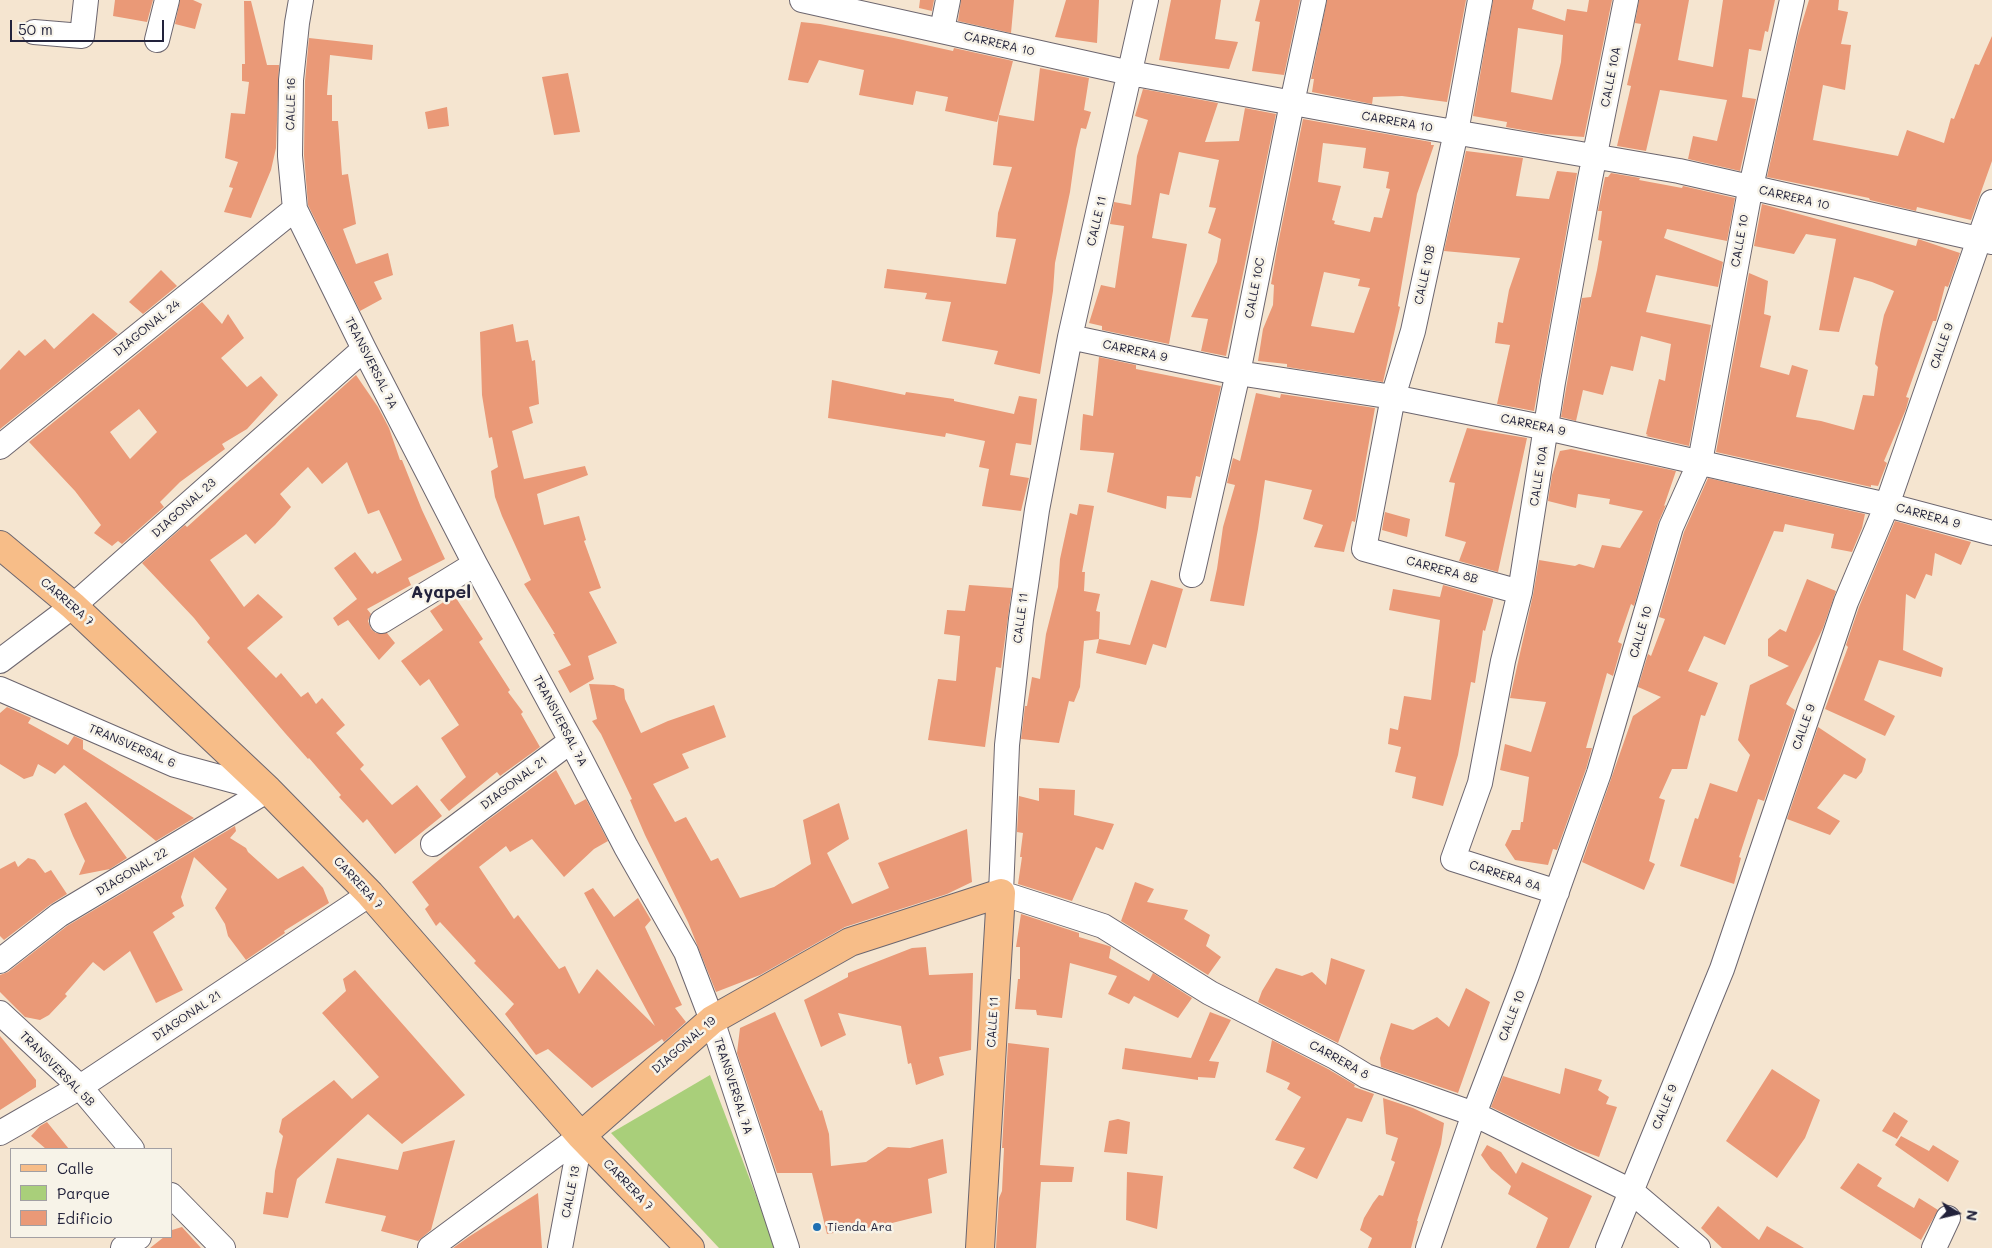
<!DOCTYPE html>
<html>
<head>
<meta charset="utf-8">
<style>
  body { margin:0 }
  #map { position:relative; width:1992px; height:1248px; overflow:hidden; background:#f5e5d0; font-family:Mali,sans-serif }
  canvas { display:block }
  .legend { position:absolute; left:10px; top:1148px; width:162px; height:90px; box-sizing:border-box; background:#f7f3e8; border:1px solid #a29fa3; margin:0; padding:6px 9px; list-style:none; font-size:15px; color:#22223b }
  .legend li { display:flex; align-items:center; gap:10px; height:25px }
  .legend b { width:25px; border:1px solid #a29fa3 }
  .north { position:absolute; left:1932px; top:1188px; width:50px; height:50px; -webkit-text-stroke:4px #f7f3e8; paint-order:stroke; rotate:99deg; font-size:14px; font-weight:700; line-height:20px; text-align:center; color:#22223b }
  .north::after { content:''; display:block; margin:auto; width:18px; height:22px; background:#22223b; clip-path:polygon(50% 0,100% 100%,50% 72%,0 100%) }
  .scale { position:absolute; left:10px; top:20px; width:154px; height:22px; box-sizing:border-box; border:2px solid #22223b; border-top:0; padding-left:6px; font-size:15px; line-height:18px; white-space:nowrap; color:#22223b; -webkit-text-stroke:4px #f7f3e8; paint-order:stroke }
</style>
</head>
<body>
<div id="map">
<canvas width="1992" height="1248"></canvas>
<ul class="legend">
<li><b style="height:6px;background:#f7bd88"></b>Calle</li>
<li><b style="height:14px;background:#a9cf7a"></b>Parque</li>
<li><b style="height:14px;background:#ea9977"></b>Edificio</li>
</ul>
<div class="north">N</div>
<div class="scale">50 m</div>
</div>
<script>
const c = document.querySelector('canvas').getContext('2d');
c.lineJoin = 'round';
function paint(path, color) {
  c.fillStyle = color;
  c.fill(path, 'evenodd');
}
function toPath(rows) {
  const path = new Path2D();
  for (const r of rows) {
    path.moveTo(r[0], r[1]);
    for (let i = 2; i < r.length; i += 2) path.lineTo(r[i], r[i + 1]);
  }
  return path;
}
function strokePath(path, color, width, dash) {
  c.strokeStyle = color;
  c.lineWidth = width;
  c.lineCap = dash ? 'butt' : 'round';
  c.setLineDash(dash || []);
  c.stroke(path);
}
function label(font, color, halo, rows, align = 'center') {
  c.font = font + ' Mali,sans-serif';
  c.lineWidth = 5;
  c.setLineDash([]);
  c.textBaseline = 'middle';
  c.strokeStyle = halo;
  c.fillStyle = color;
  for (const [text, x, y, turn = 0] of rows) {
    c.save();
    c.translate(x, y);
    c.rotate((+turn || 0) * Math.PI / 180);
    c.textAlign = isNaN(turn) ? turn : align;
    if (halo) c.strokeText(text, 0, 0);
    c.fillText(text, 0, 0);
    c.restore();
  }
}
paint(toPath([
  [710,1075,776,1248,719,1248,611,1133]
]), '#a9cf7a');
paint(toPath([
  [115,0,153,0,147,22,113,16],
  [180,0,193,0,202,4,195,29,175,24],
  [920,0,934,0,932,11,919,8],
  [961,0,1014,0,1011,33,958,21],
  [1066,0,1099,0,1097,43,1055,37],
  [1171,0,1221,0,1215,39,1238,42,1229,69,1159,60],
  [1260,0,1300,0,1284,75,1252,71,1260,22,1255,21],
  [1327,0,1466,0,1447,102,1402,96,1373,97,1372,104,1312,92,1314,79,1311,79],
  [1493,0,1534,0,1532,9,1565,21,1567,9,1587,12,1589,0,1612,0,1584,137,1545,134,1506,127,1507,122,1473,116],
  [1518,28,1563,35,1561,62,1552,100,1511,92],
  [1639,0,1689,0,1678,60,1713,67,1723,0,1775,0,1768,32,1765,31,1761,51,1749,49,1742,97,1756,99,1740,171,1688,159,1693,136,1717,141,1727,100,1660,90,1646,151,1617,146,1631,86,1627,85,1641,24,1635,23],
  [1809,0,1839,0,1838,10,1848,12,1841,44,1851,45,1845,90,1823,85,1813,140,1898,156,1907,130,1944,143,1951,118,1954,119,1975,64,1979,65,1992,36,1992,161,1971,220,1917,207,1916,211,1870,200,1869,198,1767,177,1798,36],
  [244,1,251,1,267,65,279,65,276,148,271,170,251,218,224,212,233,188,229,187,238,162,225,158,231,113,245,114,249,82,242,81,242,64,245,64],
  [801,22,820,24,894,38,953,51,954,48,1013,61,997,122,945,111,948,97,916,91,913,105,859,95,864,70,819,60,808,83,788,80],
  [309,38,373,45,372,60,330,55,327,95,332,95,332,121,338,121,342,175,348,174,356,224,343,229,356,264,388,253,393,275,374,282,382,299,360,311,308,205,304,155,305,81],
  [1040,68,1089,78,1084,110,1091,112,1086,129,1081,128,1076,149,1070,192,1055,263,1053,291,1040,374,994,364,998,351,942,341,951,302,925,299,927,293,884,288,887,269,1006,284,1016,239,996,237,998,213,1012,167,993,165,999,115,1034,121],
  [568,73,580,132,554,135,542,77],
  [1143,89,1218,103,1205,142,1239,141,1245,108,1276,114,1226,356,1201,351,1208,319,1191,317,1217,262,1221,239,1208,233,1216,208,1209,207,1219,160,1179,152,1169,195,1160,193,1152,238,1187,244,1169,344,1102,330,1102,326,1089,323,1101,285,1115,288,1124,226,1110,224,1114,202,1131,205,1137,156,1148,120,1135,116],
  [447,107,449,126,428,129,425,112],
  [1303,119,1431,142,1431,145,1434,145,1417,194,1398,306,1400,307,1383,382,1287,367,1287,364,1258,361,1263,329,1273,305,1274,285,1271,284,1277,249],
  [1323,143,1366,148,1363,168,1389,172,1386,188,1390,189,1382,218,1374,217,1370,232,1334,224,1335,221,1332,220,1341,186,1318,182],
  [1324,272,1360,279,1358,286,1370,288,1354,333,1311,326],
  [1466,151,1523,158,1516,196,1549,199,1557,171,1577,173,1534,411,1497,404,1510,345,1495,343,1498,322,1503,323,1509,290,1520,258,1444,251],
  [1611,173,1640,178,1639,180,1682,188,1683,186,1735,198,1727,241,1667,229,1664,238,1723,262,1718,287,1656,275,1646,312,1711,325,1689,446,1646,436,1648,435,1646,434,1659,379,1665,381,1671,344,1641,336,1633,371,1611,366,1603,395,1583,390,1576,421,1561,417,1582,298,1591,297,1597,270,1602,241,1598,240,1602,211,1598,211,1605,177,1608,177],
  [1762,204,1916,246,1918,239,1960,253,1948,287,1945,286,1936,321,1933,321,1906,397,1909,398,1906,409,1884,461,1887,463,1878,486,1871,485,1871,487,1716,452,1749,273,1768,281,1764,314,1771,316,1760,367,1789,375,1792,365,1808,370,1796,417,1821,421,1854,430,1863,395,1874,396,1878,367,1875,364,1880,334,1884,315,1894,291,1872,282,1854,277,1839,332,1819,330,1836,239,1806,234,1794,254,1754,246],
  [161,270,177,286,143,314,129,302],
  [202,302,222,324,228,314,244,338,221,358,247,387,261,376,278,395,247,429,222,444,225,449,180,482,160,502,164,507,122,544,118,541,112,546,94,533,101,525,75,491,29,442],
  [139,409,157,432,130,459,110,432],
  [93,313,118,334,0,429,0,370,19,350,25,356,45,339,54,349],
  [513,324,516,342,528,340,532,361,535,360,539,404,529,407,533,423,512,431,524,479,585,466,588,475,537,494,544,525,579,516,586,540,584,541,601,588,589,592,617,643,588,656,594,679,570,693,558,671,571,665,553,634,555,634,524,584,531,580,502,516,495,497,491,471,498,467,492,437,489,438,482,395,480,332],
  [1099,357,1136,365,1136,369,1221,386,1200,477,1196,476,1191,498,1167,496,1166,509,1107,492,1114,453,1080,450,1083,414,1093,416],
  [356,375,378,407,389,428,400,460,402,460,422,510,445,559,408,578,411,585,367,609,371,614,368,621,371,629,376,633,387,633,395,643,379,660,348,620,338,626,333,618,357,599,334,568,355,552,372,574,375,571,377,574,402,560,379,510,368,514,347,462,322,484,308,467,280,494,291,507,275,525,255,544,246,534,210,560,244,607,258,594,283,617,247,648,276,678,281,673,301,697,308,692,316,704,322,698,345,725,336,733,364,765,360,769,392,805,417,785,442,816,395,854,367,819,363,823,339,797,341,795,309,758,308,759,285,733,207,642,210,638,194,618,142,563,185,525,187,527],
  [832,380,905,395,906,392,954,399,954,401,1014,414,1019,396,1037,399,1031,445,1016,443,1010,475,1029,478,1021,511,982,506,989,469,979,467,985,441,946,433,945,437,828,418],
  [1256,393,1280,398,1281,394,1375,408,1355,522,1352,521,1344,552,1314,547,1323,525,1303,519,1312,490,1265,480,1258,529,1244,606,1210,601,1217,569,1223,527,1235,485,1227,483,1233,458,1240,461],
  [1467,428,1527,438,1498,572,1459,561,1466,542,1445,536,1455,483,1449,482],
  [1571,449,1676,471,1664,506,1666,505,1658,523,1634,606,1631,604,1618,642,1622,644,1613,676,1607,673,1586,748,1592,748,1586,769,1557,850,1553,849,1548,865,1515,860,1505,845,1512,830,1520,830,1521,822,1523,822,1529,777,1500,770,1505,744,1531,752,1546,702,1510,698,1533,595,1539,560,1575,566,1579,564,1594,568,1602,545,1620,548,1643,511,1609,504,1610,499,1578,494,1576,508,1548,501,1552,475,1560,451],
  [1708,478,1865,514,1862,528,1852,552,1831,548,1834,534,1785,524,1783,532,1774,531,1725,645,1704,636,1688,671,1718,683,1705,716,1701,715,1687,769,1672,769,1659,798,1665,800,1649,861,1655,864,1644,890,1582,862,1633,716,1661,697,1638,687,1648,654,1651,656,1665,619,1659,617,1684,532],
  [1079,504,1094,506,1082,572,1085,572,1084,591,1100,594,1096,611,1100,612,1099,639,1130,645,1151,580,1183,589,1166,648,1153,644,1146,665,1096,653,1099,639,1084,641,1080,687,1074,702,1069,701,1059,743,1021,739,1025,706,1027,706,1032,677,1040,679,1046,634,1058,587,1060,559,1070,513,1077,515],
  [1385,512,1410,519,1407,537,1382,530],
  [1895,521,1971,542,1961,565,1935,553,1932,576,1926,574,1915,599,1906,594,1903,650,1943,668,1941,677,1879,660,1864,700,1895,716,1885,736,1825,709,1848,647,1846,645,1859,607],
  [1807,579,1836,591,1823,628,1786,704,1795,710,1764,801,1758,799,1739,857,1741,858,1734,884,1680,866,1695,818,1698,819,1710,783,1737,792,1750,755,1738,740,1750,685,1789,666,1768,656,1768,639,1780,629,1786,632],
  [969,585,1012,588,1001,668,996,667,985,747,928,740,938,679,956,681,960,636,944,634,947,610,965,611],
  [1443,585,1493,599,1493,601,1485,631,1483,630,1475,683,1471,682,1458,755,1443,806,1412,798,1416,777,1395,772,1401,747,1388,744,1390,728,1398,730,1404,696,1431,700,1440,620,1389,610,1393,589,1440,597],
  [454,595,483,639,479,642,510,690,508,692,523,712,521,714,540,747,500,776,497,772,449,811,440,800,466,777,441,738,459,725,429,679,420,686,401,661,443,630,430,611],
  [589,684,614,685,624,689,625,699,641,733,668,721,714,705,726,737,682,754,689,768,653,784,675,822,686,817,711,861,718,858,740,898,774,887,811,864,803,820,839,803,849,839,827,853,852,904,889,888,878,863,967,829,972,882,947,894,845,927,760,975,716,992,688,922,645,835,630,800,632,799,601,734,592,721,597,719],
  [7,707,31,718,28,723,68,745,74,736,83,740,83,749,194,818,156,841,64,765,55,774,38,764,33,776,24,779,0,764,0,713],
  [1818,727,1866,759,1862,772,1856,779,1844,774,1817,808,1840,821,1830,835,1787,819],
  [556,770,575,805,586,799,608,841,594,849,564,877,532,839,510,852,506,846,479,867,514,919,518,915,559,969,565,966,579,994,597,969,655,1026,584,893,593,888,614,917,638,898,651,920,645,927,682,1005,675,1008,686,1022,664,1042,662,1039,592,1088,548,1049,536,1055,505,1014,514,1004,474,963,476,961,440,922,436,926,425,909,429,905,412,882,484,823],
  [1039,788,1075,790,1074,815,1114,824,1103,850,1096,847,1072,901,1018,884,1022,857,1020,857,1023,833,1017,832,1019,796,1039,801],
  [86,802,127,858,110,869,79,875,85,861,73,836,64,814],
  [235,826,236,831,230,838,246,848,248,852,278,879,303,866,323,888,329,903,284,931,285,933,246,960,228,936,225,924,215,908,227,889,194,857,181,897,184,906,172,913,175,917,153,932,183,990,156,1003,130,951,104,971,93,962,65,994,67,996,49,1015,40,1020,25,1017,0,992,0,975,8,972,67,926],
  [28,858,35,860,45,873,51,870,67,894,51,904,4,940,0,936,0,869,15,861,18,867],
  [1135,882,1154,889,1147,902,1188,910,1184,919,1210,935,1206,946,1221,957,1208,975,1121,921],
  [1021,914,1079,933,1079,937,1109,946,1111,947,1109,958,1149,981,1153,973,1192,998,1178,1018,1134,996,1129,1004,1108,994,1117,976,1070,963,1062,1018,1037,1015,1036,1010,1015,1009,1018,979,1020,979,1020,947,1016,947],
  [926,947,929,975,973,973,971,1050,939,1057,944,1075,916,1085,911,1063,908,1064,901,1026,838,1013,846,1035,821,1047,804,1000,848,977,848,973,912,948],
  [1331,958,1365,970,1338,1043,1258,1002,1262,991,1276,968,1302,976,1312,972,1326,985],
  [355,970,465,1095,402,1144,368,1114,297,1179,288,1218,263,1214,266,1192,273,1193,275,1171,283,1136,279,1132,282,1119,334,1080,352,1099,379,1077,322,1013,346,991,343,979],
  [1466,988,1490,1002,1458,1093,1381,1067,1380,1058,1391,1023,1413,1030,1437,1017,1449,1027],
  [775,1012,820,1111,822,1110,829,1134,831,1166,866,1162,888,1147,910,1148,943,1139,947,1173,928,1179,932,1213,880,1226,827,1234,812,1173,777,1173,737,1053,740,1028],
  [1210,1012,1231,1020,1209,1061,1219,1062,1215,1078,1198,1077,1198,1080,1122,1069,1125,1048,1191,1058],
  [0,1036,36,1080,36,1087,0,1110],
  [1272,1040,1328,1069,1355,1085,1354,1087,1374,1094,1362,1122,1347,1118,1317,1179,1293,1168,1305,1148,1275,1140,1301,1097,1287,1089,1290,1083,1266,1072],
  [1008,1043,1049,1048,1040,1165,1074,1167,1072,1182,1041,1182,1036,1248,996,1248,999,1198,1002,1191,1004,1148,1002,1148],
  [1565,1068,1602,1080,1598,1090,1609,1097,1606,1104,1617,1107,1599,1157,1577,1149,1491,1107,1503,1076,1560,1094],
  [1772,1069,1820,1100,1805,1138,1777,1178,1726,1141],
  [1383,1098,1413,1108,1444,1123,1441,1144,1417,1221,1418,1221,1411,1248,1368,1248,1372,1238,1360,1230,1364,1218,1373,1203,1379,1195,1383,1196,1395,1162,1391,1160,1398,1138,1386,1134],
  [1894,1112,1908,1121,1897,1139,1882,1131],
  [1118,1119,1130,1122,1127,1154,1104,1152,1109,1121],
  [47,1122,69,1149,46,1149,31,1136,40,1126],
  [1901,1136,1929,1151,1933,1145,1959,1161,1948,1182,1895,1145],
  [455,1140,431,1230,418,1241,381,1231,386,1216,325,1203,337,1158,398,1170,403,1152],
  [1487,1145,1501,1152,1516,1174,1522,1162,1592,1196,1569,1248,1536,1248,1548,1218,1508,1194,1511,1186,1491,1169,1481,1155],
  [1858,1163,1882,1178,1877,1186,1914,1208,1919,1198,1938,1210,1921,1240,1840,1188],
  [1127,1172,1163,1176,1157,1229,1126,1220],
  [538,1193,542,1248,453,1248,470,1236],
  [1718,1206,1759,1240,1767,1226,1804,1248,1722,1248,1701,1228],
  [182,1227,201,1248,150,1248,164,1237,171,1237,172,1230]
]), '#ea9977');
const minor = toPath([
  [301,0,297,23,291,80,290,156,295,209,364,349,475,564,571,741,626,847,686,952,712,1020,787,1248],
  [802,0,1130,73,1402,123,1679,171,1992,242],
  [1146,0,1070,337,1037,510,1021,619,1007,745,1001,893,1103,926,1210,993,1335,1057,1366,1076,1474,1114,1631,1191,1698,1248],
  [1480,0,1456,132,1413,331,1393,397,1364,549,1520,592],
  [942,30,948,0],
  [34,32,82,36,86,0],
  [157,40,167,0],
  [1070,337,1238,373,1393,397,1547,428,1887,505,1992,533],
  [0,447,295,209],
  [1192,575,1238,373,1292,103,1314,0],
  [382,621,475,564],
  [0,661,73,606,364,349],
  [0,689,175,765,268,790],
  [433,844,571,741],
  [1557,892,1453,859,1480,783,1503,661,1520,592,1553,382,1590,179,1626,0],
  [0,961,59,915,268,790],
  [0,1013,80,1087,132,1149],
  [0,1133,80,1087,370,894],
  [171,1195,223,1248],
  [123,1248,139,1237],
  [430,1248,581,1136],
  [560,1248,581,1136],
  [1428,1248,1474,1114,1527,975,1599,773,1671,527,1700,462,1749,196,1792,0],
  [1608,1248,1722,969,1846,602,1887,505,1992,202],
  [1934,1248,1948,1218]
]);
const major = toPath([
  [0,545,73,606,268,790,370,894,581,1136,690,1248],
  [581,1136,712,1020,850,942,1001,893,980,1248]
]);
strokePath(minor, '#6c666f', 26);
strokePath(major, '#6c666f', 30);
strokePath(minor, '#fff', 24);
strokePath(major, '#f7bd88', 28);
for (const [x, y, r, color] of [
  [817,1227,5,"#1f6fb2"]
]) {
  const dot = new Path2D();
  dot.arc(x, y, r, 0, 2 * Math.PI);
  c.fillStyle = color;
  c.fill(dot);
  strokePath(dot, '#f7f3e8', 2);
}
label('12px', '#22223b', '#f7f3e8', [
  ["CARRERA 10",999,44,13],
  ["CALLE 10A",1611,77,-79],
  ["CALLE 16",291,104,-89],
  ["CARRERA 10",1397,122,10],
  ["CARRERA 10",1794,198,13],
  ["CALLE 11",1097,221,-77],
  ["CALLE 10",1740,241,-80],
  ["CALLE 10B",1425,275,-78],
  ["CALLE 10C",1255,288,-79],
  ["DIAGONAL 24",147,328,-39],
  ["CALLE 9",1942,346,-71],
  ["CARRERA 9",1135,351,12],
  ["TRANSVERSAL 7A",371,363,63],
  ["CARRERA 9",1533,425,12],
  ["CALLE 10A",1539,476,-81],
  ["DIAGONAL 23",184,508,-42],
  ["CARRERA 9",1928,516,15],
  ["CARRERA 8B",1442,570,15],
  ["CARRERA 7",67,602,41],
  ["CALLE 11",1021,618,-83],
  ["CALLE 10",1641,632,-74],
  ["TRANSVERSAL 7A",560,721,62],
  ["CALLE 9",1804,727,-71],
  ["TRANSVERSAL 6",132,746,23],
  ["DIAGONAL 21",514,783,-37],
  ["DIAGONAL 22",132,872,-31],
  ["CARRERA 8A",1505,876,18],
  ["CARRERA 7",358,883,47],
  ["DIAGONAL 21",187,1016,-34],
  ["CALLE 10",1512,1016,-69],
  ["CALLE 11",993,1022,-87],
  ["DIAGONAL 19",684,1045,-41],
  ["CARRERA 8",1339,1060,29],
  ["TRANSVERSAL 5B",57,1069,45],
  ["TRANSVERSAL 7A",733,1086,72],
  ["CALLE 9",1665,1107,-68],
  ["CARRERA 7",628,1185,46],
  ["CALLE 13",571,1192,-79]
]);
label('12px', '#22223b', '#f7f3e8', [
  ["Tienda Ara",827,1227]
], 'left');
label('bold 18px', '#22223b', '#f7f3e8', [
  ["Ayapel",441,592]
]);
</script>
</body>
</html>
